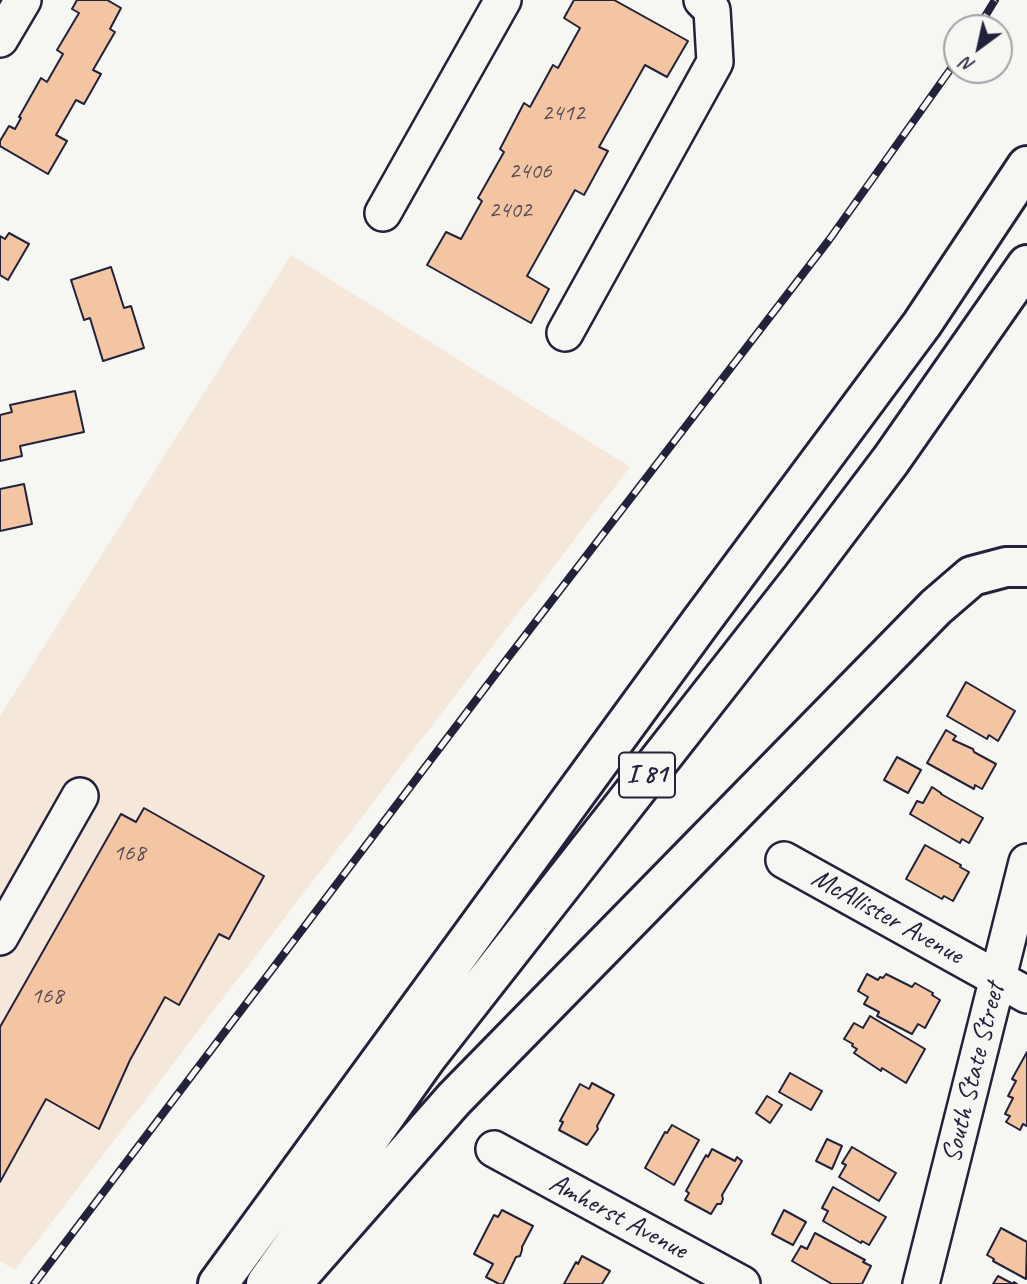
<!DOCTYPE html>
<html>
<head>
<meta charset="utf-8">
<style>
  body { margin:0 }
  #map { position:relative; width:1027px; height:1284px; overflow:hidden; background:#f6f6f2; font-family:Caveat,sans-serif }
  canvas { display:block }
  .north { position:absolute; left:943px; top:14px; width:70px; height:70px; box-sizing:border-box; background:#f6f6f2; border:2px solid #a1a1a9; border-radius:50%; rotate:213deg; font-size:19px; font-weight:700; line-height:28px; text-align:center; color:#22223b }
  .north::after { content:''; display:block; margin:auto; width:24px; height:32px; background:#22223b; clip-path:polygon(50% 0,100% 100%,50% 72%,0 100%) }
</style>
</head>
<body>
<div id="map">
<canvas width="1027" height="1284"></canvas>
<div class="north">N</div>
</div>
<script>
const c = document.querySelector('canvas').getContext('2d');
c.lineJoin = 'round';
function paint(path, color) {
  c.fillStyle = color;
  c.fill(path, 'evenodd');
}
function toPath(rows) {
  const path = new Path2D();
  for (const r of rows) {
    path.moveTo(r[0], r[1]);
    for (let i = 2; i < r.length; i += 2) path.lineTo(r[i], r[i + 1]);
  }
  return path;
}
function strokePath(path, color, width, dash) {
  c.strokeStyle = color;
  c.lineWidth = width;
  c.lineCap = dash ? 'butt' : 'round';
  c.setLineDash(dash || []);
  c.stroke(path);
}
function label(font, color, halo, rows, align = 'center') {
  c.font = font + ' Caveat,sans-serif';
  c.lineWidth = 5;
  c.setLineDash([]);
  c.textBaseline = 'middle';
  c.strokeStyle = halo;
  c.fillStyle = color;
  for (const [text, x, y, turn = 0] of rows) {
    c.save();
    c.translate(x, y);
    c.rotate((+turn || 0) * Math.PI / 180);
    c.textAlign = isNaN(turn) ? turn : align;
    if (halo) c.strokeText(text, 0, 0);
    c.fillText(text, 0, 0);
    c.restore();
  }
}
paint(toPath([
  [291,255,630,467,15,1270,0,1261,0,716]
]), '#f5e7da');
const building = toPath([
  [77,0,107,0,121,8,110,29,115,32,93,70,101,74,84,104,76,100,56,135,67,141,48,174,0,146,0,141,9,126,15,129,21,118,19,117,41,78,47,82,63,54,57,50,79,13,72,9,77,0],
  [574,0,614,0,688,41,667,77,645,65,599,147,608,151,584,195,575,190,527,276,549,289,531,323,427,265,446,232,461,239,482,201,478,198,504,152,500,149,524,103,530,107,553,65,558,68,580,28,564,18,574,0],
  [9,233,29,244,8,280,0,275,0,236,5,239,9,233],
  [111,267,124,308,131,306,144,348,103,361,90,318,84,320,71,280,111,267],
  [75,391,84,432,20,446,22,456,0,461,0,415,12,412,10,405,75,391],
  [24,484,32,524,0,531,0,489,24,484],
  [966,682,1015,711,998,741,989,735,987,739,947,716,966,682],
  [946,730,956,736,953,740,973,749,974,752,996,764,982,789,975,785,974,789,927,763,946,730],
  [897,757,921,770,908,793,884,780,897,757],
  [932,787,941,793,941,794,983,818,969,843,962,839,960,843,910,814,917,801,923,803,932,787],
  [144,808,264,876,229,939,219,934,179,1005,165,997,130,1060,99,1129,46,1099,0,1182,0,1027,121,814,136,822,144,808],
  [925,845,961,865,960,867,969,872,953,901,944,896,942,899,906,879,925,845],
  [867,974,878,980,880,977,883,978,886,974,912,987,915,983,933,993,932,995,940,1000,925,1028,918,1024,912,1034,877,1016,879,1012,864,1004,868,997,858,991,867,974],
  [870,1016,925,1049,906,1083,882,1068,881,1071,854,1053,857,1049,852,1046,853,1044,844,1039,854,1023,863,1028,870,1016],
  [1027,1052,1027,1126,1023,1124,1020,1130,1006,1122,1010,1116,1005,1114,1013,1098,1008,1096,1016,1081,1012,1079,1027,1052],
  [790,1073,822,1091,811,1110,779,1092,790,1073],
  [592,1083,614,1095,597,1126,598,1129,587,1145,559,1130,563,1122,560,1121,580,1084,589,1089,592,1083],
  [767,1096,782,1105,770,1123,756,1113,767,1096],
  [672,1125,699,1140,674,1185,645,1168,665,1132,667,1133,672,1125],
  [827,1139,842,1146,832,1169,816,1161,827,1139],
  [852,1147,896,1173,879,1201,839,1177,846,1165,842,1163,852,1147],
  [712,1149,735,1161,737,1157,742,1161,722,1195,723,1199,721,1204,717,1204,711,1214,685,1200,689,1193,686,1191,706,1155,708,1157,712,1149],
  [833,1187,886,1217,869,1245,862,1241,861,1243,823,1221,828,1211,822,1208,833,1187],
  [502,1210,533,1226,522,1247,522,1250,520,1256,516,1257,503,1284,499,1284,486,1277,493,1264,474,1254,494,1215,498,1217,502,1210],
  [784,1210,806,1222,793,1245,772,1234,784,1210],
  [1001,1228,1027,1242,1026,1279,993,1261,994,1259,987,1255,1001,1228],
  [815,1233,865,1260,863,1262,871,1266,862,1284,832,1284,792,1261,801,1246,807,1249,815,1233],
  [582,1256,610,1271,602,1284,564,1284,576,1262,578,1264,582,1256],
  [998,1276,1013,1284,1014,1282,1017,1284,993,1284,998,1276]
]);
paint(building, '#f3c5a3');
strokePath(building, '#22223b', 2);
const minor = toPath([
  [0,39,23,0],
  [383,213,503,0],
  [565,333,715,62,712,10,702,0],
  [784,860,1027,995],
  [0,937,80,796],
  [494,1149,742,1284],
  [921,1284,1027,862]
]);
const highway = toPath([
  [295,1280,454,1099,936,607,972,576,1006,567,1027,567],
  [218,1284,700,623,922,324,1027,166],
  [266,1284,426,1058,802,578,891,460,1027,265]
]);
strokePath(minor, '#22223b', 40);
strokePath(highway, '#22223b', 44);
strokePath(minor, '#f6f6f2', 35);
strokePath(highway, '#f6f6f2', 38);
const rail = toPath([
  [978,28,995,0],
  [34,1284,507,659,829,240,957,60]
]);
strokePath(rail, '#22223b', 8);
strokePath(rail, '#f6f6f2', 5, [16]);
label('24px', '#564b55', null, [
  ["2412",563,114],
  ["2406",530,172],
  ["2402",510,211],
  ["168",129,854],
  ["168",47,997]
]);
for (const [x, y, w] of [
  [647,775,56]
]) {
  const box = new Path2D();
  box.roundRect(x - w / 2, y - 22.5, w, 45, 5);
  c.fillStyle = '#f6f6f2';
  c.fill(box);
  strokePath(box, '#22223b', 2);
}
label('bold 26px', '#22223b', null, [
  ["I 81",647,775]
]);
label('28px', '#22223b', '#f6f6f2', [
  ["McAllister Avenue",887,917,29],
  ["South State Street",974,1073,-76],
  ["Amherst Avenue",618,1217,28]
]);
</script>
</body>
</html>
